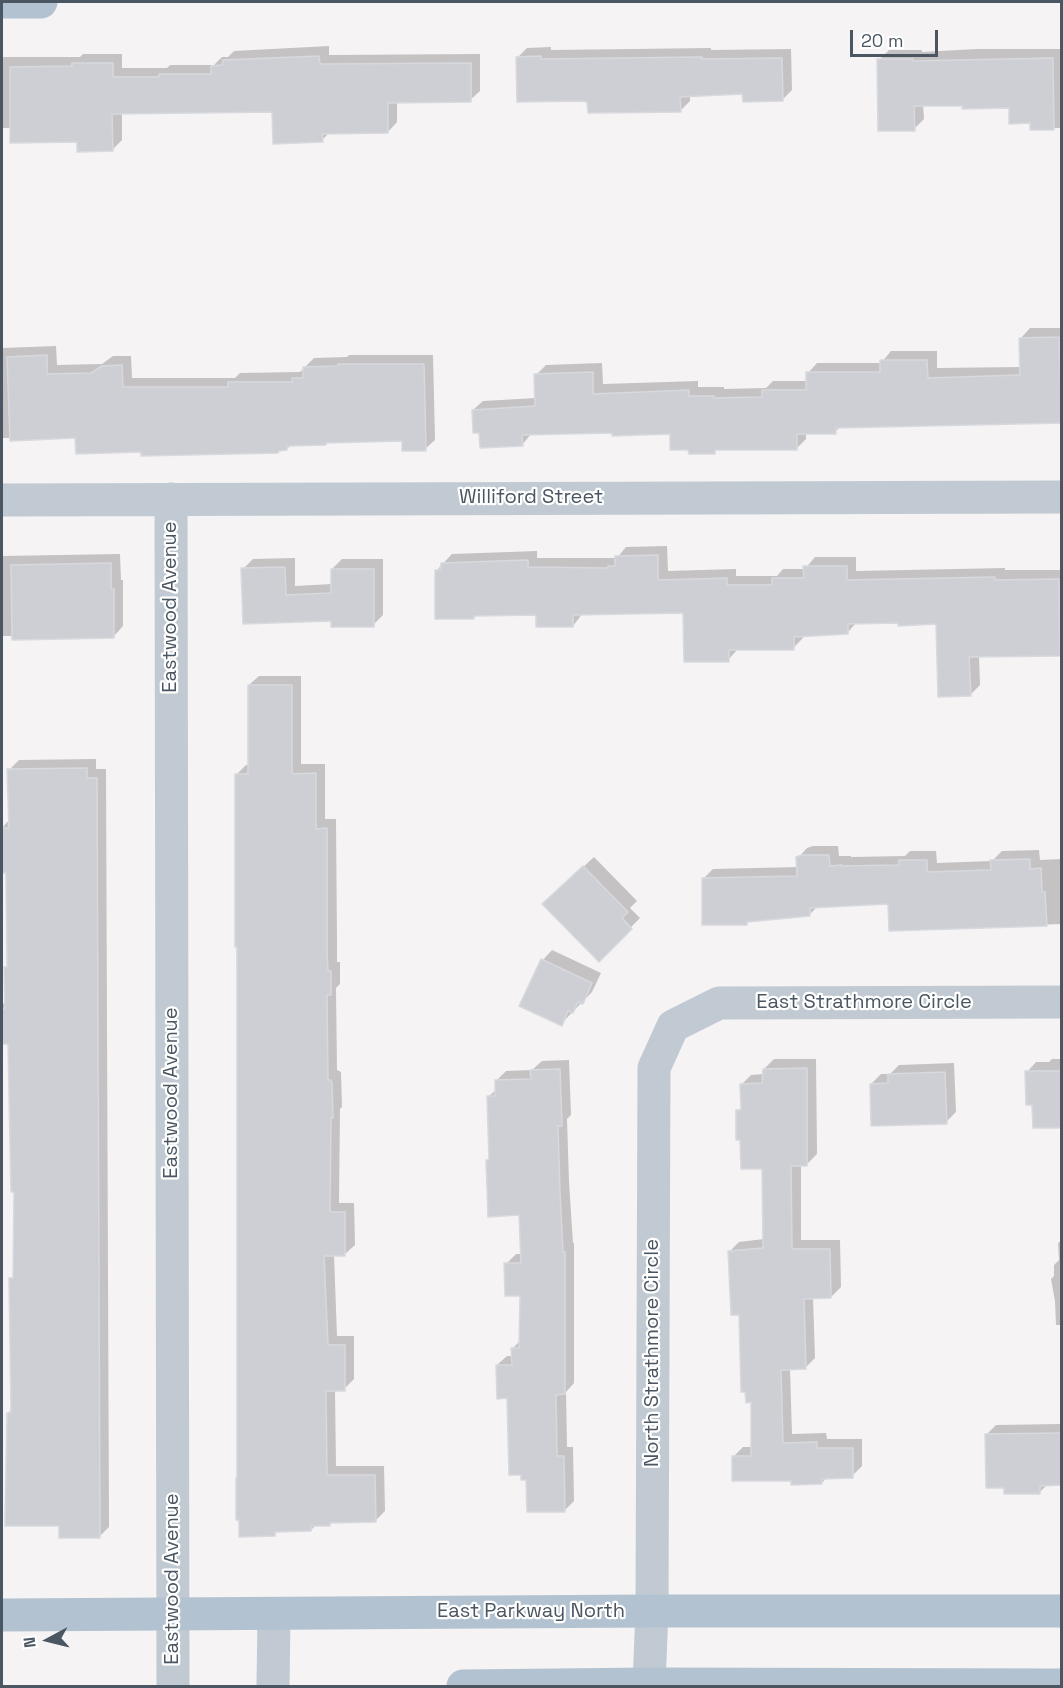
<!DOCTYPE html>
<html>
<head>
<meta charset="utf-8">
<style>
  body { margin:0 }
  #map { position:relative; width:1063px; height:1688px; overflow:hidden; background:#f5f3f3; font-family:"Space Grotesk",sans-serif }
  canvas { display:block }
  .frame { position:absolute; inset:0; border:3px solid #4a5661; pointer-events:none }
  .north { position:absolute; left:18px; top:1610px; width:60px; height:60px; -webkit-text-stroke:4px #fff; paint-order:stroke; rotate:263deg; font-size:16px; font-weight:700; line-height:24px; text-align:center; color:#4a5661 }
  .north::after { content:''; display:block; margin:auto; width:21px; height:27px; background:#4a5661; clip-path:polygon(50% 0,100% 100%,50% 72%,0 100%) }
  .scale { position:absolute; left:850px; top:30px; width:88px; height:27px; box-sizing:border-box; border:3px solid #4a5661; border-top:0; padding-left:8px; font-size:18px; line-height:21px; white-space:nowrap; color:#4a5661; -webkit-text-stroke:4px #fff; paint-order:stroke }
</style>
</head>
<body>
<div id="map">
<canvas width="1063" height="1688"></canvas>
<div class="frame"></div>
<div class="north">N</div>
<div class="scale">20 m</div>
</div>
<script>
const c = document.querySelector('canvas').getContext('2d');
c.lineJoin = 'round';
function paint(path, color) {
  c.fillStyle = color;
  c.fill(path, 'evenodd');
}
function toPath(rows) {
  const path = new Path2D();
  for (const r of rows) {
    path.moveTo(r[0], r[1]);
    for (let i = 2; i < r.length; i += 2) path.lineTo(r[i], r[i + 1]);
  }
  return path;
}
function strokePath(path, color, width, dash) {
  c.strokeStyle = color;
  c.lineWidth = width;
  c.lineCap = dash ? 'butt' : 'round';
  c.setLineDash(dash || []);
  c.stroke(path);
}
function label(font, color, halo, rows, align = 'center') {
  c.font = font + ' "Space Grotesk",sans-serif';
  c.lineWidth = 4.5;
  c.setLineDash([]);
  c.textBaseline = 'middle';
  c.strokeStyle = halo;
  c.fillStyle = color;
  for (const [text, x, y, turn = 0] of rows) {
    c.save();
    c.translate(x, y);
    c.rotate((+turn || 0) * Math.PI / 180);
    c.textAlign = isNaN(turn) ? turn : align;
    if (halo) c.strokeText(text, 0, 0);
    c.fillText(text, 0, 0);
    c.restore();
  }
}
paint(toPath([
  [329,46,329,55,480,54,480,91,470,100,397,101,397,122,388,132,330,132,322,140,273,111,122,112,122,140,112,150,12,128,2,128,2,57,80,57,83,54,122,54,122,68,167,68,170,65,214,65,222,57,228,57,234,51],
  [551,47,551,50,711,48,711,50,791,49,792,90,782,100,744,92,690,95,690,101,680,111,589,101,517,58,527,48],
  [977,49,1062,49,1062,128,1031,128,1031,122,1011,106,923,104,924,119,914,129,879,60,889,50,922,50,922,52],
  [1030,328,1062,328,1062,421,841,426,835,432,806,432,806,439,796,449,718,449,714,452,689,448,671,432,532,433,522,445,481,431,473,410,483,401,536,398,536,375,546,365,602,363,603,384,698,381,698,387,724,387,724,389,766,388,773,381,808,381,808,373,817,363,881,363,891,351,937,351,937,368,1021,367,1021,338],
  [56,346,57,365,102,364,113,356,131,356,132,378,235,378,240,373,300,372,314,358,347,357,349,355,433,355,435,440,425,449,404,440,292,444,287,449,77,437,2,438,2,348],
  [667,546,668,571,736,569,736,576,777,576,783,569,805,569,815,557,856,557,856,571,1005,568,1005,570,1062,570,1062,655,979,655,980,685,970,695,938,622,857,622,847,633,803,635,803,638,793,648,738,649,728,660,684,612,582,614,573,626,538,613,477,614,473,618,437,570,452,554,537,551,537,558,617,558,626,547],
  [120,554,121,580,123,580,123,626,114,636,2,636,2,556],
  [295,558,295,586,332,584,332,569,342,559,383,559,383,615,373,625,333,619,244,622,243,569,253,559],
  [259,676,301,676,301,764,325,764,325,819,336,819,337,941,337,962,340,962,340,984,336,988,337,1070,341,1072,342,1107,340,1109,339,1203,354,1203,355,1245,345,1254,334,1254,337,1336,354,1336,354,1379,344,1389,335,1389,336,1466,384,1466,385,1511,375,1521,332,1521,329,1525,316,1525,311,1530,279,1530,275,1534,239,1477,236,775,246,765,250,765,249,685],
  [96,759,96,769,106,769,109,1527,99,1537,61,1525,8,1413,12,1409,11,1279,15,1275,15,1190,10,1042,2,1030,2,1005,6,1001,6,968,8,965,8,872,2,872,2,828,10,819,9,770,19,760],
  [813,846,838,846,839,856,851,856,851,857,905,856,910,851,936,851,937,863,992,861,1002,851,1039,850,1040,860,1062,859,1062,924,890,929,890,903,818,906,809,915,750,920,747,923,703,879,713,869,798,867,798,858,807,848],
  [594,857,637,901,630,908,640,918,599,960,554,894],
  [552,950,601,973,592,992,561,1024,521,1005,543,960],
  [774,1059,816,1059,817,1154,807,1164,801,1164,801,1240,840,1240,841,1287,831,1297,813,1297,815,1358,805,1368,790,1368,792,1434,826,1433,827,1439,862,1439,862,1466,852,1476,827,1477,822,1483,793,1480,733,1457,743,1447,753,1447,752,1401,747,1390,740,1313,729,1252,739,1242,764,1239,764,1167,742,1138,738,1111,742,1107,741,1085,751,1075,764,1074,764,1069],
  [1052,1059,1062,1059,1062,1126,1027,1072,1036,1062,1049,1062],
  [569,1060,571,1115,567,1119,569,1182,573,1243,574,1243,574,1383,566,1392,567,1447,573,1447,574,1501,564,1511,527,1479,508,1397,497,1365,507,1356,513,1356,512,1349,521,1340,521,1295,506,1264,516,1254,522,1254,521,1214,487,1161,490,1158,488,1097,497,1089,496,1081,506,1071,532,1070,542,1061],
  [954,1063,956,1112,946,1122,871,1084,881,1074,890,1074,899,1065],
  [1062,1240,1062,1325,1056,1325,1055,1301,1051,1279,1054,1276,1054,1265,1059,1260,1058,1243],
  [1062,1424,1062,1484,1048,1484,1040,1492,1006,1486,987,1434,996,1425]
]), '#0003');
const building = toPath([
  [319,56,320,64,471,63,471,102,388,103,388,133,322,134,323,142,273,144,272,112,112,114,113,151,77,152,77,142,10,143,10,67,72,66,72,63,113,63,113,77,159,77,159,74,211,74,211,66,222,65,223,60,319,56],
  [541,56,541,59,702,57,702,59,782,58,783,101,743,102,742,94,680,97,681,112,588,113,587,102,583,101,517,102,516,57,541,56],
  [1053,58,1054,130,1030,130,1030,123,1009,124,1009,108,962,109,963,106,914,106,915,131,878,131,877,59,913,59,913,61,1053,58],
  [1059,337,1062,423,836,428,836,434,797,434,797,450,715,450,715,454,689,454,688,450,670,450,670,434,612,436,612,433,522,435,523,446,480,448,479,433,473,433,472,410,535,406,534,374,593,372,593,394,689,390,689,396,714,396,714,398,762,397,762,390,806,390,806,372,880,372,880,360,927,360,928,378,1020,375,1019,338,1059,337],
  [47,355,47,374,91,373,102,366,122,365,123,387,228,387,228,382,292,382,292,378,303,378,303,367,338,366,338,364,424,364,426,451,402,451,402,441,326,443,326,445,287,446,287,450,279,451,278,453,141,456,141,452,76,454,75,438,10,441,7,357,47,355],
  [658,555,658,580,727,578,727,585,772,585,772,578,804,578,803,566,847,566,847,580,995,577,995,580,1059,579,1060,656,969,657,971,696,938,697,936,624,898,626,898,623,848,624,848,634,794,637,794,650,729,650,729,662,684,662,683,613,573,615,573,627,536,627,536,615,474,616,474,619,435,619,435,570,440,570,441,563,528,560,528,567,608,568,608,566,615,566,615,556,658,555],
  [111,563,111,589,114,589,114,638,12,640,11,565,111,563],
  [285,567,286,595,331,593,331,569,374,569,374,627,331,627,331,621,243,624,241,568,285,567],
  [248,685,292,685,292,774,316,773,316,829,327,828,327,951,328,971,331,971,331,995,327,995,328,1080,331,1080,332,1083,333,1118,331,1118,330,1212,345,1212,345,1256,324,1256,328,1345,345,1345,345,1391,326,1391,327,1475,375,1475,376,1522,330,1523,330,1526,311,1526,311,1531,275,1532,275,1536,239,1537,239,1520,236,1520,236,1478,237,1478,237,947,235,947,235,774,248,774,248,685],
  [87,768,87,778,97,778,100,1538,59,1538,59,1526,5,1526,7,1413,11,1413,9,1278,13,1278,14,1192,11,1192,8,1044,2,1044,2,1009,5,1009,4,967,7,967,6,873,2,873,2,828,9,828,7,769,87,768],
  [802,855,829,855,830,866,842,865,842,866,899,865,899,860,927,860,927,872,991,870,990,860,1030,859,1030,869,1041,868,1042,892,1045,892,1047,926,889,931,888,904,810,908,810,916,747,922,747,925,702,925,702,878,797,876,796,857,802,855],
  [583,866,628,912,622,918,632,929,599,962,542,904,583,866],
  [541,959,592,983,583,1004,578,1002,573,1013,568,1011,562,1026,519,1006,541,959],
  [807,1068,807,1166,791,1166,792,1249,830,1249,831,1298,804,1299,806,1369,781,1370,783,1443,817,1442,817,1448,853,1448,853,1478,822,1479,822,1484,791,1485,791,1481,732,1481,732,1456,751,1456,751,1402,746,1403,745,1392,741,1392,739,1315,731,1315,728,1251,763,1248,762,1169,741,1169,740,1140,736,1140,736,1110,741,1110,740,1084,762,1083,763,1069,807,1068],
  [560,1069,562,1126,558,1126,560,1193,563,1252,565,1252,565,1394,556,1395,557,1456,564,1456,565,1512,527,1512,526,1480,521,1480,521,1475,509,1475,507,1398,497,1399,496,1365,512,1365,511,1348,519,1348,520,1296,505,1296,504,1263,521,1263,519,1215,488,1217,486,1160,489,1160,487,1096,495,1096,495,1080,531,1079,530,1070,560,1069],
  [1025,1071,1062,1071,1062,1128,1033,1128,1032,1105,1026,1105,1025,1071],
  [945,1072,947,1124,871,1126,870,1084,888,1083,888,1074,945,1072],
  [1062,1433,1062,1485,1040,1486,1040,1494,1004,1494,1004,1488,986,1488,985,1434,1062,1433]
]);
paint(building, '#cdcfd5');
strokePath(building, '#d7d9de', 1.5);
strokePath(toPath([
  [171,499,173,1686],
  [2,500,1062,497],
  [649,1684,652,1611,654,1068,673,1026,719,1003,1062,1002],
  [273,1686,274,1614]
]), '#c1cad2', 33);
strokePath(toPath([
  [2,2,41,2],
  [2,1615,652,1611,1062,1611],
  [463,1686,649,1684,1062,1685]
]), '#b3c2d1', 33);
label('20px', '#4a5661', '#fff', [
  ["Williford Street",531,498],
  ["Eastwood Avenue",171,607,-90],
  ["East Strathmore Circle",864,1003],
  ["Eastwood Avenue",172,1093,-90],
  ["North Strathmore Circle",653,1353,-90],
  ["Eastwood Avenue",173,1579,-90],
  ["East Parkway North",531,1612]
]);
</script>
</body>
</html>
